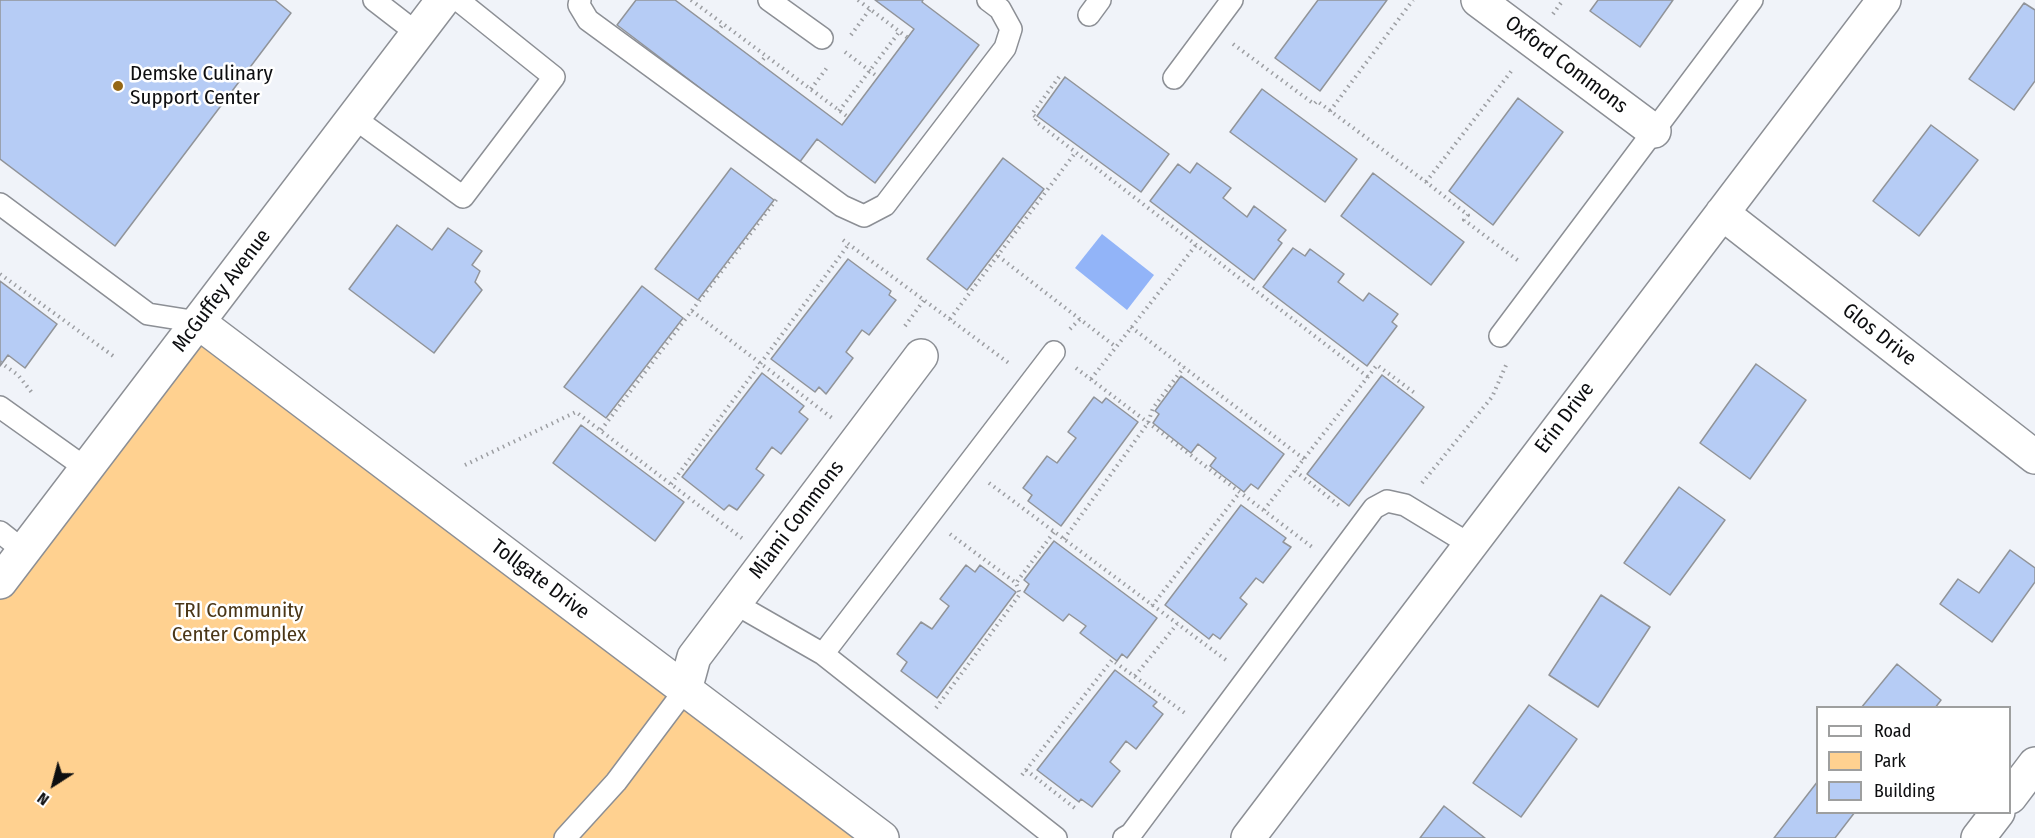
<!DOCTYPE html>
<html>
<head>
<meta charset="utf-8">
<style>
  body { margin:0 }
  #map { position:relative; width:2035px; height:838px; overflow:hidden; background:#f0f3f9; font-family:"Fira Sans Condensed",sans-serif }
  canvas { display:block }
  .legend { position:absolute; left:1816px; top:706px; width:195px; height:108px; box-sizing:border-box; background:#fff; border:2px solid #9e9f9f; margin:0; padding:8px 10px; list-style:none; font-size:18px; color:#0d0e10 }
  .legend li { display:flex; align-items:center; gap:12px; height:30px }
  .legend b { width:30px; border:2px solid #9e9f9f }
  .north { position:absolute; left:24px; top:754px; width:60px; height:60px; -webkit-text-stroke:4px #fff; paint-order:stroke; rotate:216deg; font-size:16px; font-weight:700; line-height:24px; text-align:center; color:#0d0e10 }
  .north::after { content:''; display:block; margin:auto; width:21px; height:27px; background:#0d0e10; clip-path:polygon(50% 0,100% 100%,50% 72%,0 100%) }
</style>
</head>
<body>
<div id="map">
<canvas width="2035" height="838"></canvas>
<ul class="legend">
<li><b style="height:8px;background:#fff"></b>Road</li>
<li><b style="height:16px;background:#ffd190"></b>Park</li>
<li><b style="height:16px;background:#b6ccf5"></b>Building</li>
</ul>
<div class="north">N</div>
</div>
<script>
const c = document.querySelector('canvas').getContext('2d');
c.lineJoin = 'round';
function paint(path, color) {
  c.fillStyle = color;
  c.fill(path, 'evenodd');
}
function toPath(rows) {
  const path = new Path2D();
  for (const r of rows) {
    path.moveTo(r[0], r[1]);
    for (let i = 2; i < r.length; i += 2) path.lineTo(r[i], r[i + 1]);
  }
  return path;
}
function strokePath(path, color, width, dash) {
  c.strokeStyle = color;
  c.lineWidth = width;
  c.lineCap = dash ? 'butt' : 'round';
  c.setLineDash(dash || []);
  c.stroke(path);
}
function label(font, color, halo, rows, align = 'center') {
  c.font = font + ' "Fira Sans Condensed",sans-serif';
  c.lineWidth = 5;
  c.setLineDash([]);
  c.textBaseline = 'middle';
  c.strokeStyle = halo;
  c.fillStyle = color;
  for (const [text, x, y, turn = 0] of rows) {
    c.save();
    c.translate(x, y);
    c.rotate((+turn || 0) * Math.PI / 180);
    c.textAlign = isNaN(turn) ? turn : align;
    if (halo) c.strokeText(text, 0, 0);
    c.fillText(text, 0, 0);
    c.restore();
  }
}
paint(toPath([
  [198,322,882,838,0,838,0,582]
]), '#ffd190');
paint(toPath([
  [1102,234,1154,275,1127,310,1075,268]
]), '#92b4f8');
const building = toPath([
  [0,0,275,0,291,13,115,246,0,159,0,0],
  [636,0,675,0,842,125,914,29,875,0,923,0,922,2,979,45,875,183,817,139,799,163,617,25,636,0],
  [1318,0,1387,0,1320,91,1275,58,1318,0],
  [1598,0,1673,0,1640,47,1590,11,1598,0],
  [2024,3,2035,10,2035,81,2014,110,1969,79,2024,3],
  [1065,77,1169,154,1141,192,1037,116,1065,77],
  [1262,89,1357,159,1325,202,1230,132,1262,89],
  [1518,98,1563,132,1493,225,1449,191,1518,98],
  [1931,125,1978,160,1919,236,1873,201,1931,125],
  [1003,158,1044,189,967,290,927,259,1003,158],
  [1197,163,1231,188,1223,198,1247,217,1254,206,1286,230,1278,240,1282,243,1254,280,1150,201,1178,164,1190,173,1197,163],
  [731,168,774,200,698,300,655,269,731,168],
  [1373,173,1464,242,1431,285,1341,216,1373,173],
  [397,225,432,250,448,228,482,251,472,265,480,271,475,282,482,290,434,353,349,289,397,225],
  [1293,248,1305,256,1310,249,1344,274,1338,282,1363,301,1369,293,1398,314,1392,322,1397,326,1367,366,1263,287,1293,248],
  [848,259,891,291,889,295,896,300,869,335,862,330,846,352,853,358,826,394,819,387,815,392,771,359,848,259],
  [0,281,57,324,25,368,8,355,0,366,0,281],
  [642,286,683,318,606,418,564,387,642,286],
  [1756,364,1806,400,1750,479,1700,443,1756,364],
  [762,373,804,406,799,412,808,419,781,454,772,447,756,469,764,475,737,510,729,505,724,510,682,477,762,373],
  [1382,375,1424,407,1349,506,1307,474,1382,375],
  [1181,376,1284,454,1258,489,1251,484,1244,492,1210,466,1216,458,1198,444,1191,453,1153,423,1159,414,1155,411,1181,376],
  [1094,397,1102,403,1106,398,1138,422,1061,526,1028,501,1032,495,1023,488,1047,456,1057,463,1076,438,1068,432,1094,397],
  [581,425,684,502,655,541,553,463,581,425],
  [1679,487,1725,520,1670,595,1624,563,1679,487],
  [1241,505,1286,538,1283,542,1291,547,1263,583,1256,578,1240,598,1247,604,1220,639,1213,634,1209,639,1165,605,1241,505],
  [1054,541,1157,618,1127,658,1122,654,1117,661,1080,633,1086,626,1069,614,1063,621,1024,592,1029,584,1024,580,1054,541],
  [2010,550,2035,568,2035,582,1992,642,1940,604,1958,579,1979,593,2010,550],
  [966,565,975,572,980,565,1016,592,937,698,901,671,907,662,897,654,921,622,932,629,949,606,940,599,966,565],
  [1601,595,1650,627,1598,707,1549,675,1601,595],
  [1897,664,1941,700,1935,708,1861,708,1897,664],
  [1115,670,1157,702,1153,706,1163,714,1136,749,1126,741,1110,762,1120,771,1092,807,1081,799,1079,802,1037,770,1115,670],
  [1529,705,1577,739,1521,817,1473,783,1529,705],
  [1818,781,1818,812,1855,812,1835,838,1774,838,1818,781],
  [1444,806,1485,838,1420,838,1444,806]
]);
paint(building, '#b6ccf5');
strokePath(building, '#919499', 1.5);
const service = toPath([
  [374,0,418,34],
  [580,0,579,5,588,20,842,206,864,216,885,205,1005,48,1011,29,1000,9,988,0],
  [769,0,822,38],
  [1089,15,1100,0],
  [1174,78,1232,0],
  [354,118,463,197,554,77,458,0],
  [0,204,148,314,198,322],
  [1500,336,1752,0],
  [0,407,87,469],
  [0,532,24,551],
  [734,603,823,654,1056,838],
  [823,654,1054,352],
  [565,838,616,782,685,690],
  [1124,838,1131,834,1374,508,1387,501,1405,505,1469,544]
]);
const minor = toPath([
  [1478,0,1654,131],
  [1722,213,2035,457],
  [198,322,882,838],
  [0,582,443,0],
  [685,690,694,657,921,356],
  [2010,797,2035,764],
  [1248,838,1884,0],
  [1978,838,1998,812]
]);
strokePath(service, '#8c8f95', 24);
strokePath(minor, '#8c8f95', 36);
strokePath(toPath([
  [691,0,848,117],
  [858,0,908,38],
  [1553,14,1563,0],
  [717,32,723,24],
  [851,35,870,9],
  [1233,44,1314,104,1317,101,1426,182,1468,215,1464,220,1520,262],
  [845,52,878,77],
  [759,64,766,56],
  [1059,77,1032,114,1037,118,1035,121,1368,377],
  [811,89,829,65],
  [839,111,900,31],
  [1330,111,1413,0],
  [1426,182,1513,69],
  [843,240,1010,364],
  [998,256,1116,347],
  [0,274,116,358],
  [692,311,832,418],
  [950,319,1075,153],
  [905,326,924,300],
  [1131,327,1304,459],
  [1070,329,1080,319],
  [0,362,18,375,33,394],
  [1076,368,1312,547],
  [1091,379,1196,245],
  [601,430,779,196],
  [465,465,576,412,743,539],
  [1295,471,1341,507],
  [989,483,1226,660],
  [1422,483,1492,397,1507,363],
  [671,484,849,244],
  [1264,510,1377,365,1416,394],
  [950,534,1016,583,1054,532],
  [1064,539,1148,423,1153,408,1184,367],
  [1152,606,1240,492],
  [1135,676,1177,624],
  [936,708,1020,594,1016,583],
  [1026,770,1076,809],
  [1022,775,1112,660,1186,714]
]), '#9c9ea2', 4, [1.5, 4.5]);
strokePath(service, '#fff', 21);
strokePath(minor, '#fff', 33);
for (const [x, y, r, color] of [
  [118,86,6,"#956715"]
]) {
  const dot = new Path2D();
  dot.arc(x, y, r, 0, 2 * Math.PI);
  c.fillStyle = color;
  c.fill(dot);
  strokePath(dot, '#fff', 2);
}
label('21px', '#0d0e10', '#fff', [
  ["Oxford Commons",1566,65,37],
  ["McGuffey Avenue",222,291,-53],
  ["Glos Drive",1879,335,38],
  ["Erin Drive",1565,418,-53],
  ["Miami Commons",797,520,-53],
  ["Tollgate Drive",540,580,37]
]);
label('21px', '#0d0e10', '#fff', [
  ["Demske Culinary",130,74],
  ["Support Center",130,98]
], 'left');
label('21px', '#4a3617', '#fff', [
  ["TRI Community",239,611],
  ["Center Complex",239,635]
]);
</script>
</body>
</html>
